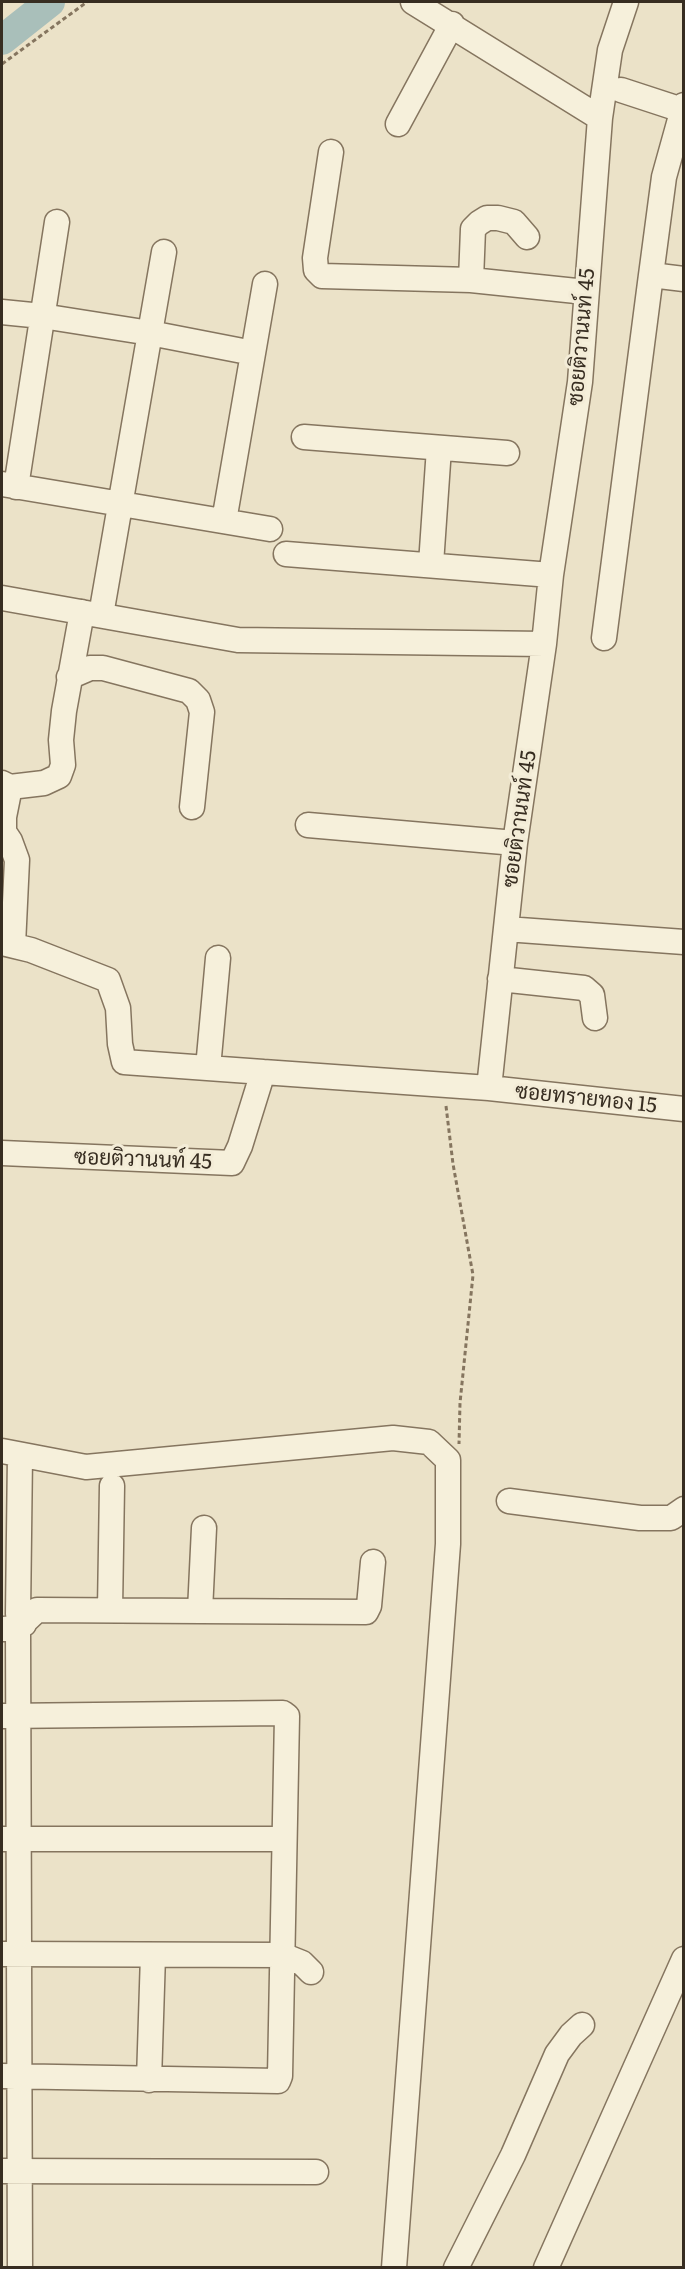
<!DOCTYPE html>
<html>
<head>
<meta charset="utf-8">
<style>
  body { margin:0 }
  #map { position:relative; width:685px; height:2269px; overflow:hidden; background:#ebe2c8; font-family:Literata,serif }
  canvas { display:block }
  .frame { position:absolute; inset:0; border:3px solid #372d21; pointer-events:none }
</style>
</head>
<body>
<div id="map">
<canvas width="685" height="2269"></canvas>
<div class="frame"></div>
</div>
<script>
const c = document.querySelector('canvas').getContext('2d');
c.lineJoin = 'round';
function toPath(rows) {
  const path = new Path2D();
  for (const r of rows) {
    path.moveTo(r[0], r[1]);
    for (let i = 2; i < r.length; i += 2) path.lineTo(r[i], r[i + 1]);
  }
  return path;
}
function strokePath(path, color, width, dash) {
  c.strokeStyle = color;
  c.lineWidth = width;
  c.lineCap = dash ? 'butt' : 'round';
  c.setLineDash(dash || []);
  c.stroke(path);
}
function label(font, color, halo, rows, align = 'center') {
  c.font = font + ' Literata,Sarabun,serif';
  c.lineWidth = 6;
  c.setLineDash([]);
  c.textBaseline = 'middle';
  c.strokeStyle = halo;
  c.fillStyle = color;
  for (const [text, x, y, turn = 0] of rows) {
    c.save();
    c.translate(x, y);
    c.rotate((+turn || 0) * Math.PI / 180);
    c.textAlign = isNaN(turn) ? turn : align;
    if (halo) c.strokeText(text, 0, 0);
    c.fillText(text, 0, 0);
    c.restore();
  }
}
strokePath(toPath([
  [2,40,50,2]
]), '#a9bfba', 30);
const minor = toPath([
  [413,2,600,118],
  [621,90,682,110],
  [684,105,664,177,651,275,684,279],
  [398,124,452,24],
  [331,152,315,258,316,270,322,276,471,280,586,292],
  [471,280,473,229,479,223,487,218,498,218,514,222,527,237],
  [2,312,42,316,150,333,253,353],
  [304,437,507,453],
  [2,484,270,529],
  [16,487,57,222],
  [224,521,265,284],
  [286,554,551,575],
  [431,564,439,448],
  [2,598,238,640,544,644],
  [101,615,164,252],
  [604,638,651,275],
  [69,677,90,668,103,668,189,691,198,700,202,712,192,807],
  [2,783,10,787,44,783,59,776,63,765,61,740,64,711,82,612],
  [10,787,4,817,4,832,10,841,17,860,13,945],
  [308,825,515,843],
  [506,929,684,942],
  [2,943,31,950,108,980,118,1008,120,1044,124,1062,263,1072],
  [500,979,584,988,592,995,595,1018],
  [208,1068,218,958],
  [489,1088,684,1109],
  [2,1153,232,1163,240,1146,263,1072,489,1088,515,843,544,644,551,575,580,382,600,118,610,50,626,2],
  [2,1451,86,1467,393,1438,429,1442,448,1460,448,1544,394,2268],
  [20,1455,18,1614,24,1624],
  [509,1501,640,1518,671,1518,684,1509],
  [110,1609,112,1486],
  [200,1611,204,1528],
  [18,1628,20,2268],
  [2,1629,18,1628,37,1610,366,1612,369,1606,373,1562],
  [2,1716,283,1713,287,1716,280,2076,278,2081,2,2076],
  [2,1839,284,1839],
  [2,1954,282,1955,302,1963,311,1972],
  [149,2080,153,1955],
  [2,2171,316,2172],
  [456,2268,513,2155,557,2054,571,2035,582,2025],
  [546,2268,684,1959]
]);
strokePath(minor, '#85755f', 27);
strokePath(toPath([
  [2,64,87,2],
  [446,1106,453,1164,473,1275,460,1403,459,1444]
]), '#85755f', 3, [4.5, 3]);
strokePath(minor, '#f6f0db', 24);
label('21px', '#372d21', '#f3ecd7', [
  ["ซอยติวานนท์ 45",582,337,-85],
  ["ซอยติวานนท์ 45",520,819,-82],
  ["ซอยทรายทอง 15",586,1099,6],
  ["ซอยติวานนท์ 45",143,1160,2]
]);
</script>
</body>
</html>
